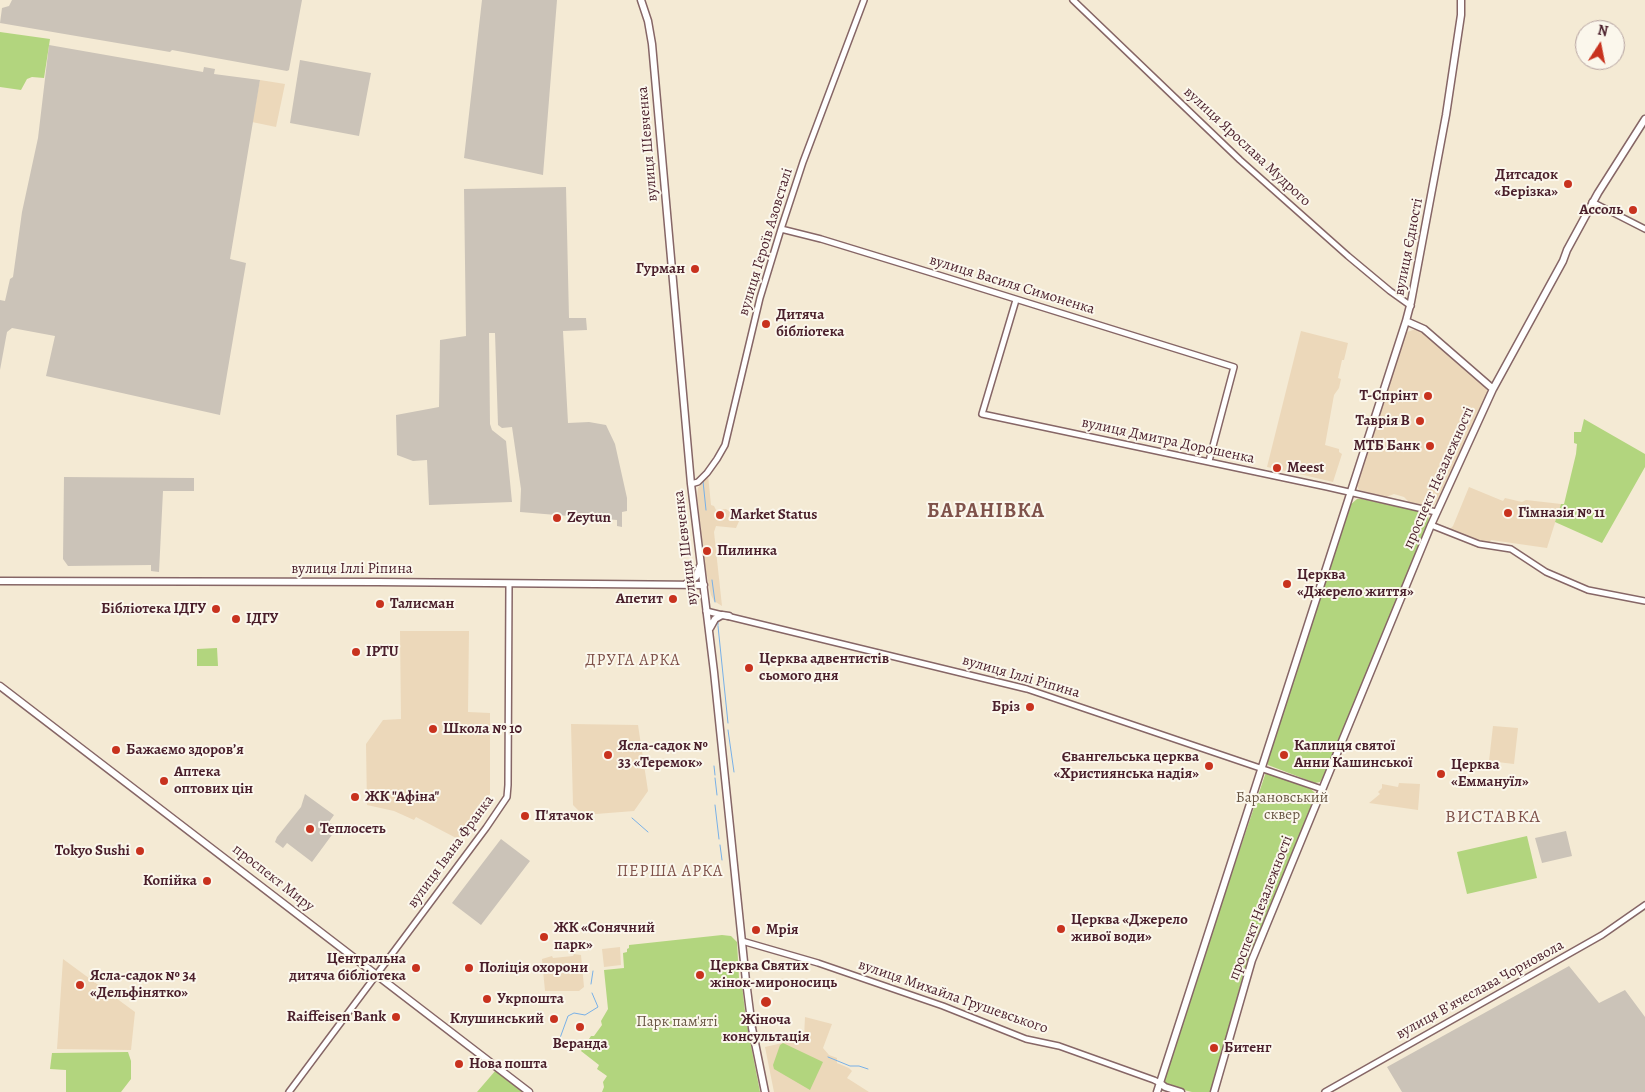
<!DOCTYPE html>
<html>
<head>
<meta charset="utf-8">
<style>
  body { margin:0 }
  #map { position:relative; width:1645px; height:1092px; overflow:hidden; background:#f4ead4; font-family:Alegreya,serif }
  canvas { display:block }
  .north { position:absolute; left:1575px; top:20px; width:50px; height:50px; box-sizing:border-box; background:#fbf7ec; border:1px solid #b4a19f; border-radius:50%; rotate:11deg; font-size:14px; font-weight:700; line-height:20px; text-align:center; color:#4a1f2b }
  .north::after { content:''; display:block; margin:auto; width:18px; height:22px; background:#c8321e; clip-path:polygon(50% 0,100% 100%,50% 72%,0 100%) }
</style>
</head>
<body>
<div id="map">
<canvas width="1645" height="1092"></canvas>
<div class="north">N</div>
</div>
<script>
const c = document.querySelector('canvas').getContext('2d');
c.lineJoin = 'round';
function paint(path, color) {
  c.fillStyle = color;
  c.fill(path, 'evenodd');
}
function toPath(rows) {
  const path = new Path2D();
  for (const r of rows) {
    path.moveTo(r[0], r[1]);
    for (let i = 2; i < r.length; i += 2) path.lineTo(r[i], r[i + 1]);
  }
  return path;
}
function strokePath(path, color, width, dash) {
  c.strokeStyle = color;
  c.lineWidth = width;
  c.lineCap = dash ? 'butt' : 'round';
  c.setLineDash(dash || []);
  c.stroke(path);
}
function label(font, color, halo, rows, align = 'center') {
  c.font = font + ' Alegreya,serif';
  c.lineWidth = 4;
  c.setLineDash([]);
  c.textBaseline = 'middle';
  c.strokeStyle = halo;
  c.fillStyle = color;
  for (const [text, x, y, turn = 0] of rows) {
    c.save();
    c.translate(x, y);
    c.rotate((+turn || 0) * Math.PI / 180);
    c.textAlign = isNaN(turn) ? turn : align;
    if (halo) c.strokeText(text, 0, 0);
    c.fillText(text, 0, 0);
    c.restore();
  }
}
paint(toPath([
  [260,80,285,84,276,127,252,122],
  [1416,329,1424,333,1486,388,1488,394,1438,500,1434,505,1429,506,1409,502,1404,497,1394,494,1386,497,1359,490,1357,486,1404,337,1407,332],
  [1301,331,1348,343,1344,360,1342,360,1338,378,1341,379,1339,388,1334,395,1325,445,1339,449,1339,452,1342,454,1333,482,1295,473,1296,467,1291,466,1290,472,1267,467],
  [708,475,711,505,714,506,716,510,726,509,740,519,736,528,716,526,714,532,722,606,714,601,711,595,705,566,697,497,698,488],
  [1469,487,1503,501,1505,498,1522,502,1526,500,1561,504,1547,548,1491,540,1489,543,1483,542,1450,529,1453,526],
  [400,631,469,631,468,712,490,713,490,794,458,839,416,817,414,820,394,811,367,805,366,744,383,720,401,719],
  [571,724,638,725,648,791,634,811,583,815,573,805],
  [1493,726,1518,728,1514,764,1489,761],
  [1399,783,1420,784,1418,810,1369,803,1380,794,1378,792,1382,788,1382,784,1398,787],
  [620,947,621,965,604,967,602,949],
  [574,954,581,955,584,987,579,991,545,991,542,959,552,956,553,958,573,956],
  [63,959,135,1012,131,1050,57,1049],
  [805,1017,832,1024,823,1048,829,1055,837,1058,837,1063,849,1068,852,1071,847,1078,869,1092,774,1092,765,1047,804,1038]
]), '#ecd8ba');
paint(toPath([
  [12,0,302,0,289,70,287,71,172,50,170,52,0,23,2,8,9,6],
  [482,0,557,0,543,175,464,158],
  [49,45,203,72,204,67,215,69,214,74,260,80,230,259,246,263,220,415,46,376,55,336,12,328,7,332,0,370,0,300,5,301,10,279,13,277,22,212,38,138],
  [300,60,371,73,359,136,290,123],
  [566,187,569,318,586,318,587,330,563,331,568,423,589,422,606,425,615,444,627,498,627,511,622,512,622,527,617,526,617,520,520,512,521,489,512,427,502,428,498,425,495,333,489,333,490,424,492,430,506,441,512,502,429,505,427,460,413,461,397,455,396,415,439,407,440,340,466,336,464,189],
  [64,477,194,478,194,491,163,491,159,572,151,571,151,565,68,566,63,559],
  [305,794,334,815,329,822,337,828,312,862,287,843,283,848,275,842,277,837,301,807],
  [1566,831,1572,856,1542,863,1535,838],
  [501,839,530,861,481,925,452,903],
  [1569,966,1599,1003,1625,990,1645,1017,1645,1092,1402,1092,1387,1067]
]), '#cbc3b8');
paint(toPath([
  [0,32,50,39,44,78,32,77,27,79,21,90,0,87],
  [1584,419,1645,454,1645,467,1602,543,1555,522,1561,504,1564,504,1576,454,1577,444,1574,443,1574,432,1581,432],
  [1357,499,1362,499,1422,512,1428,516,1429,520,1323,778,1320,782,1315,783,1268,765,1267,761,1350,505],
  [217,648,218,666,197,666,197,649],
  [1266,772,1310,788,1315,793,1315,798,1245,969,1211,1092,1192,1092,1168,1086,1165,1083,1165,1078,1214,926],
  [1527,836,1537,878,1467,894,1457,852],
  [722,935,731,936,737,942,739,978,742,985,746,1020,760,1092,602,1092,604,1087,603,1082,607,1076,597,1069,599,1065,581,1051,591,1036,594,1036,602,1025,601,1021,608,1009,604,970,624,968,623,953,627,952,627,949,629,948,629,945],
  [783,1043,823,1062,810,1090,774,1069,773,1065,780,1045],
  [128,1052,131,1061,131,1079,121,1092,66,1092,66,1070,50,1069,52,1053],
  [496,1070,527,1092,477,1092]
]), '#b2d57e');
strokePath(toPath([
  [703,481,706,510],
  [712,580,715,602],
  [718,620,718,625],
  [718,626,728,723],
  [728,730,734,772],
  [714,766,715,775],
  [715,778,717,795],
  [715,805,719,839],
  [632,818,648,832],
  [720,845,722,860],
  [591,984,593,971],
  [556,1049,568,1016,574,1013,585,1015,598,1007,592,993],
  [828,1057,850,1066,859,1066,868,1069]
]), '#78b0e7', 1);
const minor = toPath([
  [1073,0,1240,160,1348,256,1390,291,1411,306],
  [1592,202,1645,229],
  [781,229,821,239,932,273,1234,367,1209,461],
  [1016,300,982,414,1327,487,1436,512],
  [691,484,698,482,707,473,717,459,725,445,760,298,781,229,803,162,864,0],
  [1431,525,1479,544,1511,549,1546,572,1588,590,1645,601],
  [706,611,1027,689,1322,789],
  [742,941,818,963,943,1006,1026,1039,1059,1046,1154,1080,1160,1083],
  [289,1092,486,828,507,797,508,785,509,584],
  [1325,1092,1602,935,1645,905]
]);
const major = toPath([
  [641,0,648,21,652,44,691,484,714,672,746,981,752,1028,765,1092],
  [1406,321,1424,329,1493,389],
  [0,581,378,582,704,585],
  [687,583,696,577,700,566],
  [710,628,715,619,722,615,729,616],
  [0,686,529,1092],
  [1160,1083,1165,1087,1181,1092],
  [1157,1092,1406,321,1411,302,1446,115,1461,15,1461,0],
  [1214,1092,1252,960,1431,525,1493,389,1563,261,1567,250,1598,193,1645,119]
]);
strokePath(minor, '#866666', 8);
strokePath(major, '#866666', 9);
strokePath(minor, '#fff', 5);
strokePath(major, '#fff', 6);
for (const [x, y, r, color] of [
  [1568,184,5,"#c8321e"],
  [1633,210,5,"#c8321e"],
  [695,269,5,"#c8321e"],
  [766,324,5,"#c8321e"],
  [1428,396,5,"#c8321e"],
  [1420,421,5,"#c8321e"],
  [1430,446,5,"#c8321e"],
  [1277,468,5,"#c8321e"],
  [1508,513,5,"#c8321e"],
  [720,515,5,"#c8321e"],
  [557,518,5,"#c8321e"],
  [707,551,5,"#c8321e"],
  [1287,584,5,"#c8321e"],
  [673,599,5,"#c8321e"],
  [380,604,5,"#c8321e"],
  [216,609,5,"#c8321e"],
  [236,619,5,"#c8321e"],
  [356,652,5,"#c8321e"],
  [749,668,5,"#c8321e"],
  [1030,707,5,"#c8321e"],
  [433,729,5,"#c8321e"],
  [116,750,5,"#c8321e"],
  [608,755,5,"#c8321e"],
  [1284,755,5,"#c8321e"],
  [1209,766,5,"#c8321e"],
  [1441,774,5,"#c8321e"],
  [164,781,5,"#c8321e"],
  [355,797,5,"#c8321e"],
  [525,816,5,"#c8321e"],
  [310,829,5,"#c8321e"],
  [140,851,5,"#c8321e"],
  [207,881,5,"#c8321e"],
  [1061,929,5,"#c8321e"],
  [756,930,5,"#c8321e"],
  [544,937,5,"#c8321e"],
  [416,968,5,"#c8321e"],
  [469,968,5,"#c8321e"],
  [700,975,5,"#c8321e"],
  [80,985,5,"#c8321e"],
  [487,999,5,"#c8321e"],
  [766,1002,6,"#c8321e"],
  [396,1017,5,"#c8321e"],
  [554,1019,5,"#c8321e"],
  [580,1027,5,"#c8321e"],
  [1214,1048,5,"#c8321e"],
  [459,1064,5,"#c8321e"]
]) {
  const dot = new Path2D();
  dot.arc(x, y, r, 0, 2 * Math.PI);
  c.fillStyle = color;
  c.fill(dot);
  strokePath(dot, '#fbf7ec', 2);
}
label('15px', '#4a1f2b', '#fbf7ec', [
  ["вулиця Шевченка",648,144,-95],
  ["вулиця Ярослава Мудрого",1247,147,43],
  ["вулиця Героїв Азовсталі",766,242,-73],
  ["вулиця Єдності",1409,247,-79],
  ["вулиця Василя Симоненка",1012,285,17],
  ["вулиця Дмитра Дорошенка",1168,441,12],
  ["проспект Незалежності",1439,478,-66],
  ["вулиця Шевченка",686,548,-97],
  ["вулиця Іллі Ріпина",352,569],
  ["вулиця Іллі Ріпина",1021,677,16],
  ["вулиця Івана Франка",451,852,-54],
  ["проспект Миру",273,878,38],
  ["проспект Незалежності",1261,908,-69],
  ["вулиця Вʼячеслава Чорновола",1480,990,-29],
  ["вулиця Михайла Грушевського",953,997,19]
]);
label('bold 15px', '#4a1f2b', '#fbf7ec', [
  ["Дитсадок",1558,175,"right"],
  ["«Берізка»",1558,192,"right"],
  ["Ассоль",1623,210,"right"],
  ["Гурман",685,269,"right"],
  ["Дитяча",776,315],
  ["бібліотека",776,332],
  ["Т-Спрінт",1418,396,"right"],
  ["Таврія В",1410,421,"right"],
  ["МТБ Банк",1420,446,"right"],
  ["Meest",1287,468],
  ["Гімназія № 11",1518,513],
  ["Market Status",730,515],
  ["Zeytun",567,518],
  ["Пилинка",717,551],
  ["Церква",1297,575],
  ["«Джерело життя»",1297,592],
  ["Апетит",663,599,"right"],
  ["Талисман",390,604],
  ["Бібліотека ІДГУ",206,609,"right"],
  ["ІДГУ",246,619],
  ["IPTU",366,652],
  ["Церква адвентистів",759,659],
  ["сьомого дня",759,676],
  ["Бріз",1020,707,"right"],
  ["Школа № 10",443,729],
  ["Ясла-садок №",618,746],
  ["33 «Теремок»",618,763],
  ["Каплиця cвятої",1294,746],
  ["Анни Кашинської",1294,763],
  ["Бажаємо здоровʼя",126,750],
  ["Євангельська церква",1199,757,"right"],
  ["«Християнська надія»",1199,774,"right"],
  ["Церква",1451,765],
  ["«Еммануїл»",1451,782],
  ["Аптека",174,772],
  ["оптових цін",174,789],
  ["ЖК \"Афіна\"",365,797],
  ["П'ятачок",535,816],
  ["Теплосеть",320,829],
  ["Tokyo Sushi",130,851,"right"],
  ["Копійка",197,881,"right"],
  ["Церква «Джерело",1071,920],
  ["живої води»",1071,937],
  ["ЖК «Сонячний",554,928],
  ["парк»",554,945],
  ["Мрія",766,930],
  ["Центральна",406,959,"right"],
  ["дитяча бібліотека",406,976,"right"],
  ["Церква Святих",710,966],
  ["жінок-мироносиць",710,983],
  ["Поліція охорони",479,968],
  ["Ясла-садок № 34",90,976],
  ["«Дельфінятко»",90,993],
  ["Укрпошта",497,999],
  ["Raiffeisen Bank",386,1017,"right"],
  ["Клушинський",544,1019,"right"],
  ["Жіноча",766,1020,"center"],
  ["консультація",766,1037,"center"],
  ["Веранда",580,1044,"center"],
  ["Битенг",1224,1048],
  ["Нова пошта",469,1064]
], 'left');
label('15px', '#695644', '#fbf7ec', [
  ["Барановський",1282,798],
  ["сквер",1282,815],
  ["Парк пам'яті",677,1022]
]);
c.letterSpacing = '1px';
label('16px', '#7f524a', '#fbf7ec', [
  ["ДРУГА АРКА",633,661],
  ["ПЕРША АРКА",670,872]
]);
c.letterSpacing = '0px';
c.letterSpacing = '1px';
label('18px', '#7f524a', '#fbf7ec', [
  ["ВИСТАВКА",1493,818]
]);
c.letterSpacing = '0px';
c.letterSpacing = '1px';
label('bold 20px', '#7f524a', '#fbf7ec', [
  ["БАРАНІВКА",986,512]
]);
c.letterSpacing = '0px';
</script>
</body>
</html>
